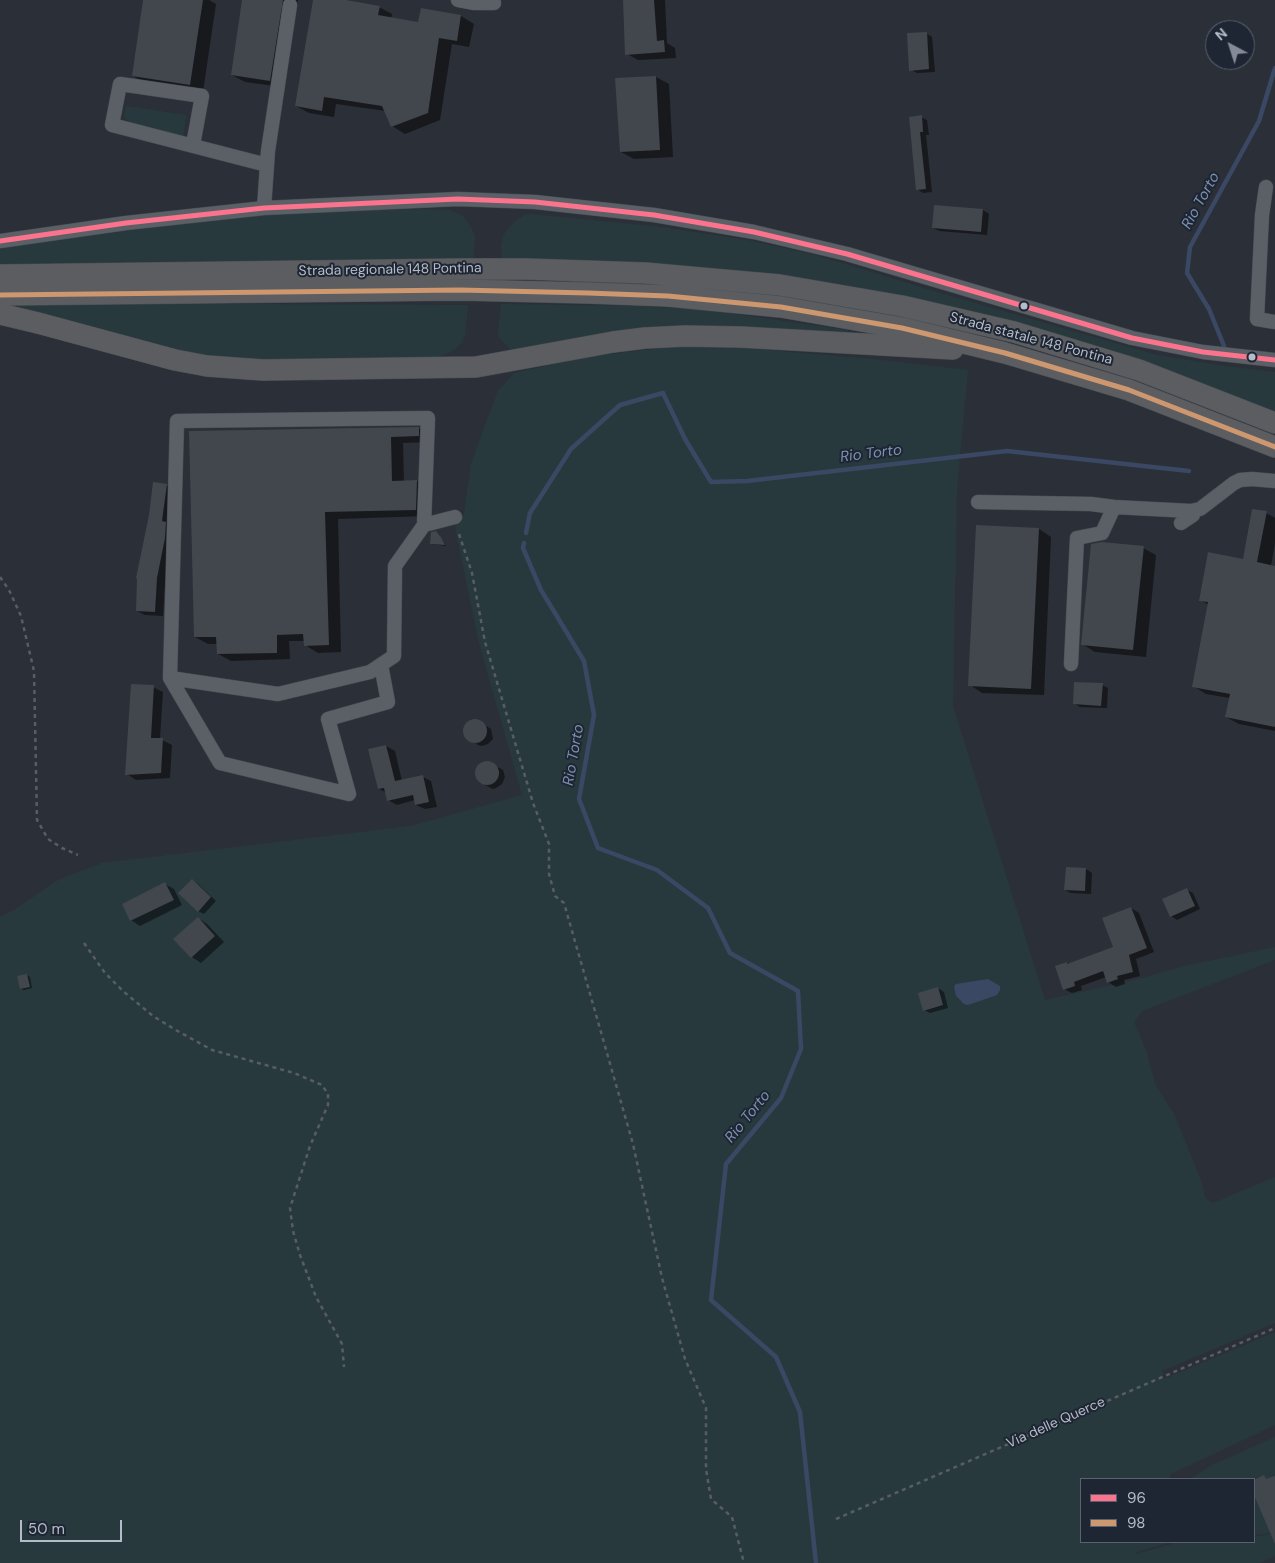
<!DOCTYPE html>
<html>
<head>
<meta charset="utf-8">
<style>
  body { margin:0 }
  #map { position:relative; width:1275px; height:1563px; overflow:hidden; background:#2b2f38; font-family:"DM Sans",sans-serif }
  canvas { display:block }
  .legend { position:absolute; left:1080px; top:1478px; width:175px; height:65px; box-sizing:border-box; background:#1e2633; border:1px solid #5a626f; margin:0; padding:6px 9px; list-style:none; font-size:15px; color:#b5bcc9 }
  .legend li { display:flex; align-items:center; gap:10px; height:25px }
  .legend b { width:25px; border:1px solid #5a626f }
  .north { position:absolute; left:1205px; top:20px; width:50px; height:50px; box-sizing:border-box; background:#1e2633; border:1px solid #5a626f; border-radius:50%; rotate:320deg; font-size:14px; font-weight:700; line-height:20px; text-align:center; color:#b5bcc9 }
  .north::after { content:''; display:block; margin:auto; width:18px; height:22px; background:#858b96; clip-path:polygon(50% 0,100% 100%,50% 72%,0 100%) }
  .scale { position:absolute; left:20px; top:1520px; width:102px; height:22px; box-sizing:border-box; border:2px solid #b5bcc9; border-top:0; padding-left:6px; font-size:15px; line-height:18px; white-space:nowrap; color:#b5bcc9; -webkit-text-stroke:4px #1e2633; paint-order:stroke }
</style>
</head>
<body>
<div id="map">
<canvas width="1275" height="1563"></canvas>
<ul class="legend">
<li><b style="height:6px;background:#fc738d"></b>96</li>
<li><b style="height:6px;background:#cd976f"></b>98</li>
</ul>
<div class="north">N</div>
<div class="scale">50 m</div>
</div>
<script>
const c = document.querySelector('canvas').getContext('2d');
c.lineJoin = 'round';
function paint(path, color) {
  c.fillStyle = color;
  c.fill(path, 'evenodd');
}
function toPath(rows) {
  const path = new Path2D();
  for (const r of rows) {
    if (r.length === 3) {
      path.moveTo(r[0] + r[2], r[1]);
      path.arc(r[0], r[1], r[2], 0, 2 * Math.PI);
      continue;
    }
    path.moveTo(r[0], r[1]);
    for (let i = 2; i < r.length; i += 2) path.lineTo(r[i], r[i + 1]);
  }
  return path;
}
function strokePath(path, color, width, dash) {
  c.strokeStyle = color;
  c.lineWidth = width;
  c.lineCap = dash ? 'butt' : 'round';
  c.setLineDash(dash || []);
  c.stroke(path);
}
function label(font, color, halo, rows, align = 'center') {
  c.font = font + ' "DM Sans",sans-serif';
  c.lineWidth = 4;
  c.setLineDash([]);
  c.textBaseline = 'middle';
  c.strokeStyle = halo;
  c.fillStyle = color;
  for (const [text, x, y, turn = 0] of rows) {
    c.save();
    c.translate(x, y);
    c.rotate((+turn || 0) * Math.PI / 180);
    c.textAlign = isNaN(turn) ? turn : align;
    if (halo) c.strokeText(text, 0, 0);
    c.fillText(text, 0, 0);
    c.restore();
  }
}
paint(toPath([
  [126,106,186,115,183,140,129,123,124,116],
  [423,209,450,210,463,216,472,229,475,237,473,263,0,264,0,247,68,236,259,214,363,210],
  [530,214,662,227,753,241,816,255,947,295,1157,355,1218,365,1275,372,1275,419,974,317,502,260,501,247,503,236,507,230,515,221,525,215],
  [18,303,468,305,465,335,462,342,454,350,438,358,253,360,219,358,176,350,18,308],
  [501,304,639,306,700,309,848,330,847,340,515,351,509,348,498,336],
  [698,344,873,359,968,370,957,487,953,706,1045,1000,1130,981,1185,966,1275,947,1275,960,1142,1011,1134,1022,1146,1050,1155,1084,1174,1114,1202,1183,1205,1198,1213,1203,1275,1177,1275,1323,1162,1371,1164,1379,1275,1332,1275,1425,1173,1473,1172,1472,1169,1479,1081,1479,1081,1542,1171,1542,1137,1552,1136,1554,1179,1542,1254,1542,1254,1537,1275,1533,1275,1556,1260,1563,0,1563,0,917,14,910,58,880,102,863,411,826,522,795,479,643,455,527,464,514,471,464,484,428,498,391,514,373,584,357],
  [1275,1437,1275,1530,1270,1533,1254,1535,1254,1479,1190,1479,1212,1465]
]), '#28393e');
paint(toPath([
  [988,979,1000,986,1000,990,997,995,968,1005,964,1004,956,996,954,986,956,984]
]), '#3a4863');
paint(toPath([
  [145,0,209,0,216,4,203,92,146,83,133,76],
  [243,0,298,0,297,6,294,11,282,87,245,82,232,75],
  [314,0,339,0,379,7,392,14,391,19,419,23,422,10,461,16,474,24,469,47,452,44,440,120,405,134,392,126,386,111,336,104,334,117,309,113,296,106],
  [624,0,665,0,667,43,675,48,676,58,638,60,627,54],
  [926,33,932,37,935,72,917,73,911,70],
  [656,77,669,84,673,157,634,159,621,152],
  [921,117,927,120,929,135,926,135,932,192,923,193,917,189,910,118],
  [983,210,989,214,987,235,939,231,933,228],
  [418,428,431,435,431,442,403,443,404,482,417,481,429,489,428,516,338,519,341,652,318,653,305,645,305,641,289,641,290,659,231,661,218,654,218,644,208,644,195,637,190,432],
  [166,485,174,490,173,543,165,583,163,616,145,615,137,611,150,515],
  [1266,513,1275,518,1275,543,1271,566,1275,567,1275,731,1239,724,1226,717,1230,698,1206,694,1193,686,1209,605,1200,600,1244,560],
  [1039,529,1051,537,1044,695,982,693,970,685],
  [436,532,439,534,446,546,431,544],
  [1143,548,1156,555,1146,657,1095,652,1082,644],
  [1102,685,1108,688,1107,708,1080,707,1074,703],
  [153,687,163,692,160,739,172,745,170,778,136,780,127,774],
  [471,721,478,721,491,729,493,739,488,744,482,746,478,745,466,736,465,729,469,723],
  [386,746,395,751,402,781,423,777,431,781,437,807,425,809,416,805,415,800,397,805,388,800,387,793,379,789],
  [484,762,489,762,503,770,505,777,502,784,496,788,493,789,479,782,476,775,477,768],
  [1067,868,1086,869,1092,873,1091,894,1071,893,1065,890],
  [192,880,198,884,216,901,204,914,198,911],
  [165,884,174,889,182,905,140,926,131,920],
  [1187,890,1193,893,1200,909,1177,920,1171,916],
  [1131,908,1139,913,1154,952,1136,959,1140,976,1124,980,1125,984,1116,987,1108,982,1106,977,1081,986,1082,990,1072,993,1064,989,1067,963,1069,964,1115,948],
  [198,918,207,924,224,942,201,963,192,957],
  [27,975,30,977,32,988,24,990,21,989],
  [938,988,944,992,948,1008,930,1013,924,1010]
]), '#0007');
strokePath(toPath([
  [1224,346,1209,309,1187,273,1190,247,1259,121,1275,68],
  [526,533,530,513,571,449,620,405,663,393,685,439,711,482,747,481,1007,451,1189,471],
  [524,543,523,548,541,590,584,661,594,715,579,799,598,848,657,870,708,908,730,953,798,991,801,1049,781,1098,726,1164,711,1300,776,1357,800,1412,816,1563]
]), '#3a4863', 4.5);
paint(toPath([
  [143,0,203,0,190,85,132,76],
  [242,0,283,0,270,81,231,75],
  [313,0,346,0,380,6,378,15,418,22,421,8,461,15,457,41,439,38,428,113,391,127,382,106,324,97,322,111,295,106],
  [623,0,654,0,657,41,664,40,665,52,625,55],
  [927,32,929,69,909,71,907,33],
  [656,76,660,150,620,152,615,78],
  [922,115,923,132,920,132,926,189,916,190,909,117],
  [934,205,983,209,981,232,932,228],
  [419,427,419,436,391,437,392,481,417,480,416,510,325,512,329,645,304,646,303,634,277,635,277,653,217,654,216,637,194,637,189,431],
  [153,482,167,484,162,521,166,522,165,538,157,578,155,612,136,611,137,579,136,578,149,515],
  [1252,509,1267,511,1257,562,1275,566,1275,727,1225,717,1230,694,1192,687,1208,602,1199,601,1208,552,1243,559],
  [976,525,1039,528,1031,689,968,686],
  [436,531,441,537,445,545,430,544,431,532],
  [1102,542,1144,546,1133,650,1081,645,1091,544],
  [1074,682,1103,683,1101,706,1073,704],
  [131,684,154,685,151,738,163,738,161,773,125,775],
  [475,731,12],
  [386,745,395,781,423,775,429,802,415,805,413,795,387,801,384,788,378,789,368,749],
  [487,773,12],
  [1066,867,1086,868,1085,891,1064,890],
  [192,879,211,897,198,912,178,893],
  [165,882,174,900,130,921,122,904],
  [1187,888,1195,906,1170,917,1162,899],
  [1131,907,1147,948,1129,955,1133,972,1117,976,1118,979,1107,983,1103,971,1074,982,1075,986,1063,990,1055,966,1067,962,1067,964,1113,947,1102,918],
  [198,917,215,936,191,958,173,939],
  [27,974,30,987,20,989,17,976],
  [938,987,943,1005,923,1011,918,993],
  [1264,1475,1266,1479,1275,1476,1275,1544,1254,1495,1254,1480]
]), '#42464d');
const minor = toPath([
  [458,0,474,3,494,3],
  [193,145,202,96,120,84,112,125,267,165],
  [1266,187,1262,215,1257,319,1275,322],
  [264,208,268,151,290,5],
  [0,241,126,223,264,208,458,199,535,202,654,215,754,232,847,254,1132,338,1203,352,1275,360],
  [978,502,1091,504,1114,507,1191,511,1200,509,1234,483,1240,480,1252,479,1275,481],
  [1181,523,1193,515],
  [424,525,428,418,177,421,170,678,278,694,370,672,394,656,395,566,424,525,455,517],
  [1071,664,1077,538,1102,533,1114,507],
  [170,678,220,763,349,794,328,719,388,702,381,665]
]);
const highway = toPath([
  [0,275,463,269,526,269,645,273,780,285,902,306,1014,332,1139,370,1275,423],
  [0,295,460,290,588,293,668,296,781,307,902,328,1005,353,1129,390,1275,447],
  [0,314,38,323,175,360,207,366,263,370,476,367,613,342,645,338,685,336,740,337,953,349]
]);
strokePath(minor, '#474b51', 15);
strokePath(highway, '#484c53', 22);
strokePath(toPath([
  [459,534,472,573,485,642,533,803,549,844,549,874,555,896,564,903,633,1144,662,1278,685,1359,706,1408,706,1469,711,1499,732,1517,744,1563],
  [0,577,9,590,21,616,34,671,37,820,48,839,62,848,78,855],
  [84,943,105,973,124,992,153,1016,174,1029,212,1050,294,1073,322,1085,328,1094,328,1105,310,1146,290,1208,293,1231,300,1255,316,1297,342,1344,344,1367],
  [836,1519,1275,1328]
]), '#585d63', 2.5, [4, 4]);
strokePath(minor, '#5b5f66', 14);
strokePath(highway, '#5b5d60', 21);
strokePath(toPath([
  [0,241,126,223,264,208,458,199,535,202,654,215,754,232,847,254,1132,338,1203,352,1275,360]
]), '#fc738d', 5);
strokePath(toPath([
  [0,295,460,290,588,293,668,296,781,307,902,328,1005,353,1129,390,1275,447]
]), '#cd976f', 5);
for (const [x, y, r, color] of [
  [1024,306,4.5,"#b5bcc9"],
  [1252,357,4.5,"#b5bcc9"]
]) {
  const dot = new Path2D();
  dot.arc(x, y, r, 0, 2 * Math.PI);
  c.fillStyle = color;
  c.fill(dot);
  strokePath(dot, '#1e2633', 2);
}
label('14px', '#b5bcc9', '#1e2633', [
  ["Strada regionale 148 Pontina",390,270,-1],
  ["Strada statale 148 Pontina",1031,339,15],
  ["Via delle Querce",1056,1423,-24]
]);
label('italic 15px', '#7d90b0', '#1e2633', [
  ["Rio Torto",1201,201,-61],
  ["Rio Torto",871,454,-7],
  ["Rio Torto",574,755,-80],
  ["Rio Torto",748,1117,-51]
]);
</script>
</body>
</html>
